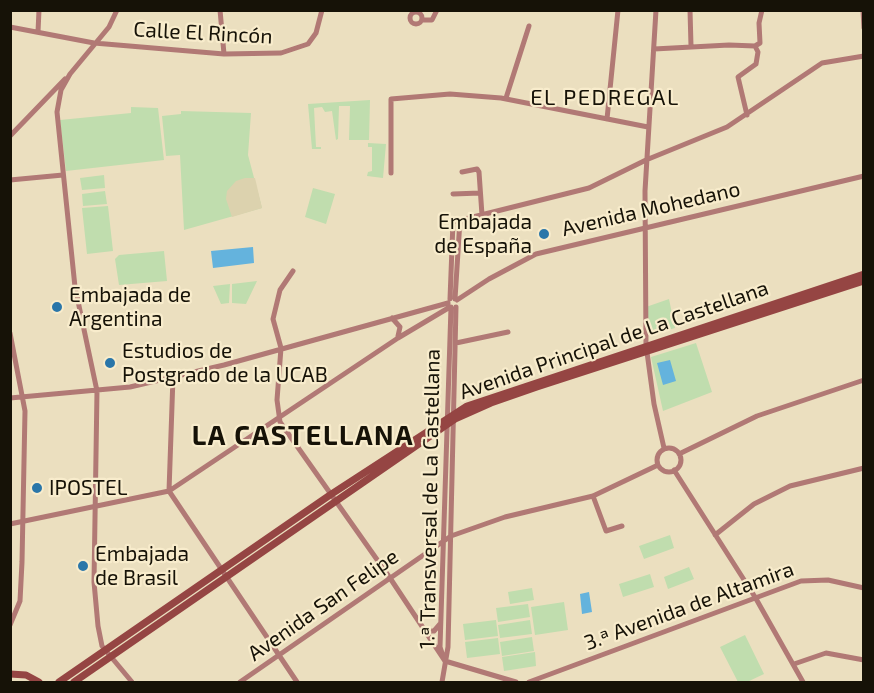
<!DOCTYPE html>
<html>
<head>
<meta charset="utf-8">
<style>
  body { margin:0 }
  #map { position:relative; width:874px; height:693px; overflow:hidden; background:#ebdfbf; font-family:"Exo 2",sans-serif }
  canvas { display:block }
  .frame { position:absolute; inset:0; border:12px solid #161207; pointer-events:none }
</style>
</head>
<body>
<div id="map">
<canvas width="874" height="693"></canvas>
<div class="frame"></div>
</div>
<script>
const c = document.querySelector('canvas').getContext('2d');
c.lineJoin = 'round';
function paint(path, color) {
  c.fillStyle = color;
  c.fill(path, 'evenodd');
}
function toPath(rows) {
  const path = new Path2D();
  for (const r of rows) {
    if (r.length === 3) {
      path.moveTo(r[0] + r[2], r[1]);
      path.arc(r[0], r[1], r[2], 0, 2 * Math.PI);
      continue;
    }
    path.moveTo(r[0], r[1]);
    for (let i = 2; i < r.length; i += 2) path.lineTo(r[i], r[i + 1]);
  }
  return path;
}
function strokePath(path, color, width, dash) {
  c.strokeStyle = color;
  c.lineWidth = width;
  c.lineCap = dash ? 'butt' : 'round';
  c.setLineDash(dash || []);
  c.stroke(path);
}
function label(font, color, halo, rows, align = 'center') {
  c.font = font + ' "Exo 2",sans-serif';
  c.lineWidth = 4.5;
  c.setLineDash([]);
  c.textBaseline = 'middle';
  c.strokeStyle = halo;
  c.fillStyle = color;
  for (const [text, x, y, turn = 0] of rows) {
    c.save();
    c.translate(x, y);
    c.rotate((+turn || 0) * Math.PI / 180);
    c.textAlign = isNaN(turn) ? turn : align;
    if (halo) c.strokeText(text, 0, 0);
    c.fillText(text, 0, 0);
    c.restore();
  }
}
paint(toPath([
  [370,100,369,140,349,140,350,106,339,106,338,139,336,140,332,111,325,112,322,107,314,108,316,147,321,147,321,149,312,149,308,104],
  [131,107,158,108,164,160,66,171,60,120,131,113],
  [181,111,251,113,248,155,262,208,184,230,180,155,166,156,162,116,181,114],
  [368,143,386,144,383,178,367,176,368,172,372,171,372,147,368,147],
  [104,175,105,188,82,190,80,178],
  [313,188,335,194,326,224,305,217],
  [105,191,107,204,83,206,82,194],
  [108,206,113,251,87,254,82,208],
  [164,251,167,281,119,285,115,259,119,255],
  [257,281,246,304,232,303,232,284],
  [230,284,229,303,221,304,213,286],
  [669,299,675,328,652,335,646,307],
  [696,343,712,392,663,411,651,357],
  [670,535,674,548,644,559,639,546],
  [689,567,694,579,668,589,664,577],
  [650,574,654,587,623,597,619,584],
  [532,588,534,600,510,604,508,592],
  [564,602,568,630,535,635,531,607],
  [528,604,530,617,498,622,496,608],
  [496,620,498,636,465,640,463,624],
  [530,620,532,634,500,638,498,625],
  [745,635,764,674,747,682,738,682,720,647],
  [532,637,534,651,502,656,500,642],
  [498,638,500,654,467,658,465,642],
  [535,652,536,666,504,671,502,657]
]), '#c0ddae');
paint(toPath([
  [245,178,255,178,262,208,232,217,226,199,227,191,236,181]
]), '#dcd2ae');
paint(toPath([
  [253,247,254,263,213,268,211,251],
  [670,360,676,381,663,385,657,363],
  [589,592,592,612,582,614,580,594]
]), '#64b3dd');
strokePath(toPath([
  [117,10,109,27,70,74,61,90,57,112,75,287,97,391,94,582,98,626,102,646,132,682],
  [220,10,224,54],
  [656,10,645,191,646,345,654,404,664,448],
  [690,10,691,46],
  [863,10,864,28],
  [416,18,6],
  [422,20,432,20,437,10],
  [10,27,94,43,224,54,281,53,308,44,316,33,322,10],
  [38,32,39,10],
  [755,46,760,43,759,23,762,10],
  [654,49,729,45,755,46,758,52,756,64,738,77,747,115],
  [506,98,529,26],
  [607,119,618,10],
  [10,136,65,79],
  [462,172,477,169,479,172,482,215],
  [391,173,391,99,450,94,501,98,648,127],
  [10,180,63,175],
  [453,194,480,193],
  [293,271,280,290,273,319,281,348,277,400,280,422,390,578,445,661],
  [450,299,453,222,589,188,646,160,727,127,822,63,864,56],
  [455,299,460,220],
  [457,300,489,279,536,254,864,176],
  [392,318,400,327,398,336],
  [10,333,25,411,22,562,20,601,10,625],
  [456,343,508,332],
  [173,377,169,491,297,682],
  [10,398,130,387,224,365,448,303],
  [669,460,12],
  [679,454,757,416,864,380],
  [674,470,755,597,803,682],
  [593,496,606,531,622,526],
  [10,524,169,491,398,338,450,307],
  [715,535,754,504,790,486,864,468],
  [424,631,434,631,440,624],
  [443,656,440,647,451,307],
  [445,661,516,682],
  [794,664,826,653,864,660],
  [240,682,451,536,505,517,593,496,658,465],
  [442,682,448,647,456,307],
  [529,682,801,581,828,580,864,588]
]), '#b17975', 5);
strokePath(toPath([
  [10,674,26,675,39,682],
  [59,682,330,495,467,406,864,274],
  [74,682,455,419,491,403,537,387,864,281]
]), '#954543', 7);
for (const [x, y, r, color] of [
  [544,234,6,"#2a76a9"],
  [57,307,6,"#2a76a9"],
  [110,363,6,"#2a76a9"],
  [37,488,6,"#2a76a9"],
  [83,566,6,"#2a76a9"]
]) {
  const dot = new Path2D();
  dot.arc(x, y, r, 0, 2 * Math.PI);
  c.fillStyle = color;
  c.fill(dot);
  strokePath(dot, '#f8eccc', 2);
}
label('21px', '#161207', '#f8eccc', [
  ["Calle El Rincón",203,33,3],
  ["Avenida Mohedano",651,209,-13],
  ["Avenida Principal de La Castellana",614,340,-19],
  ["1.ª Transversal de La Castellana",430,499,-89],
  ["Avenida San Felipe",323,605,-35],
  ["3.ª Avenida de Altamira",689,606,-20]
]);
label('21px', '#161207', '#f8eccc', [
  ["Embajada",532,222,"right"],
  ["de España",532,246,"right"],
  ["Embajada de",69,295],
  ["Argentina",69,319],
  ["Estudios de",122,351],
  ["Postgrado de la UCAB",122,375],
  ["IPOSTEL",49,488],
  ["Embajada",95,554],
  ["de Brasil",95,578]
], 'left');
c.letterSpacing = '1.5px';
label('22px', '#161207', '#f8eccc', [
  ["EL PEDREGAL",605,98]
]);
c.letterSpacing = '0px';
c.letterSpacing = '1.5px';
label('bold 27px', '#161207', '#f8eccc', [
  ["LA CASTELLANA",303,436]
]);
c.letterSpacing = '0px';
</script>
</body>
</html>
